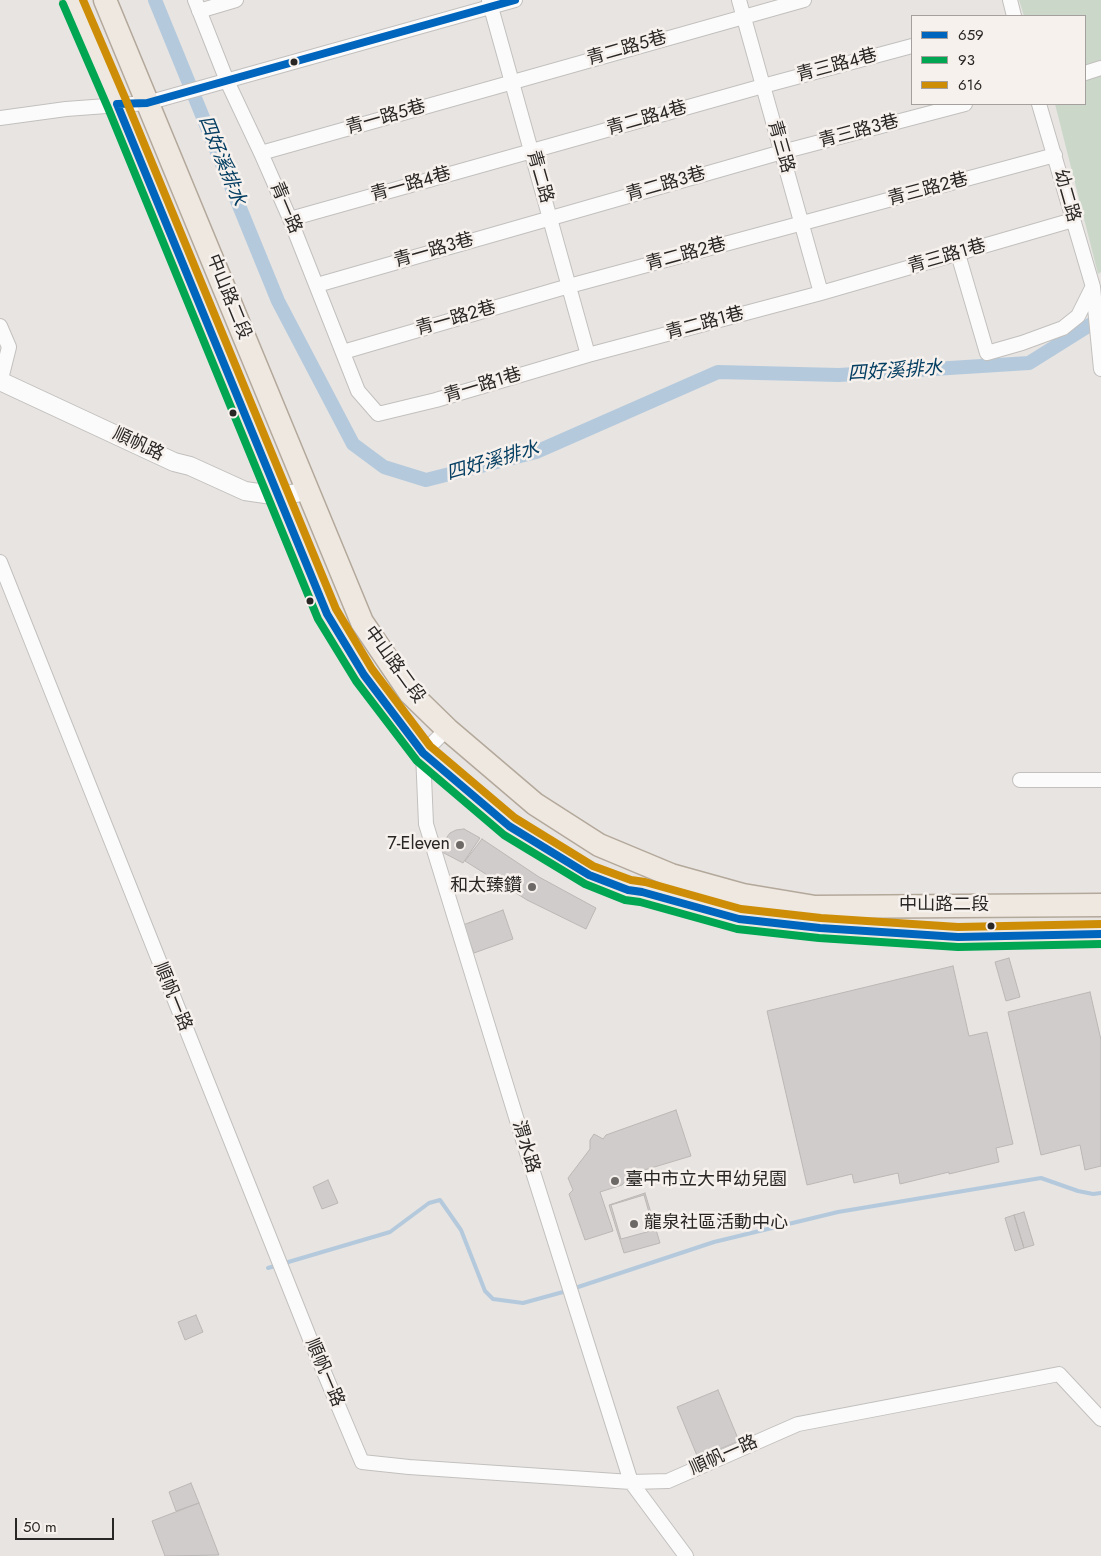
<!DOCTYPE html>
<html>
<head>
<meta charset="utf-8">
<style>
  body { margin:0 }
  #map { position:relative; width:1101px; height:1556px; overflow:hidden; background:#e8e4e2; font-family:Jost,sans-serif }
  canvas { display:block }
  .legend { position:absolute; left:911px; top:15px; width:175px; height:90px; box-sizing:border-box; background:#f7f1ed; border:1px solid #a5a09d; margin:0; padding:6px 9px; list-style:none; font-size:15px; color:#292725 }
  .legend li { display:flex; align-items:center; gap:10px; height:25px }
  .legend b { width:25px; border:1px solid #a5a09d }
  .scale { position:absolute; left:15px; top:1518px; width:99px; height:22px; box-sizing:border-box; border:2px solid #292725; border-top:0; padding-left:6px; font-size:15px; line-height:18px; white-space:nowrap; color:#292725; -webkit-text-stroke:4px #f7f1ed; paint-order:stroke }
</style>
</head>
<body>
<div id="map">
<canvas width="1101" height="1556"></canvas>
<ul class="legend">
<li><b style="height:6px;background:#0065bd"></b>659</li>
<li><b style="height:6px;background:#00a651"></b>93</li>
<li><b style="height:6px;background:#ce8d07"></b>616</li>
</ul>
<div class="scale">50 m</div>
</div>
<script>
const c = document.querySelector('canvas').getContext('2d');
c.lineJoin = 'round';
function paint(path, color) {
  c.fillStyle = color;
  c.fill(path, 'evenodd');
}
function toPath(rows) {
  const path = new Path2D();
  for (const r of rows) {
    path.moveTo(r[0], r[1]);
    for (let i = 2; i < r.length; i += 2) path.lineTo(r[i], r[i + 1]);
  }
  return path;
}
function strokePath(path, color, width, dash) {
  c.strokeStyle = color;
  c.lineWidth = width;
  c.lineCap = dash ? 'butt' : 'round';
  c.setLineDash(dash || []);
  c.stroke(path);
}
function label(font, color, halo, rows, align = 'center') {
  c.font = font + ' Jost,"Noto Sans TC",sans-serif';
  c.lineWidth = 5;
  c.setLineDash([]);
  c.textBaseline = 'middle';
  c.strokeStyle = halo;
  c.fillStyle = color;
  for (const [text, x, y, turn = 0] of rows) {
    c.save();
    c.translate(x, y);
    c.rotate((+turn || 0) * Math.PI / 180);
    c.textAlign = isNaN(turn) ? turn : align;
    if (halo) c.strokeText(text, 0, 0);
    c.fillText(text, 0, 0);
    c.restore();
  }
}
paint(toPath([
  [1019,0,1101,0,1101,272,1098,274,1055,104,1085,104,1085,16,1024,16]
]), '#cbd8c9');
strokePath(toPath([
  [268,1268,390,1232,429,1203,440,1200,461,1230,485,1291,493,1299,523,1303,563,1292,714,1242,838,1212,1041,1178,1078,1191,1093,1194,1101,1193]
]), '#b4cadc', 4);
strokePath(toPath([
  [155,0,278,301,353,444,384,467,426,480,536,452,718,372,839,375,1029,363,1101,318]
]), '#b4cadc', 14);
const building = toPath([
  [464,829,480,838,463,863,442,852,447,837,450,833,456,830,464,829],
  [482,839,539,877,596,908,586,929,527,900,465,861,482,839],
  [503,910,513,939,474,953,463,925,503,910],
  [1009,958,1020,997,1006,1001,995,962,1009,958],
  [953,966,969,1036,987,1032,1013,1144,996,1148,999,1162,949,1174,949,1172,900,1184,898,1173,854,1183,852,1174,807,1185,767,1011,953,966],
  [1090,992,1101,1040,1101,1166,1085,1170,1080,1145,1041,1155,1008,1012,1090,992],
  [676,1110,691,1156,631,1174,622,1185,600,1192,613,1231,585,1240,569,1194,573,1190,568,1178,590,1149,590,1140,594,1134,603,1139,606,1135,676,1110],
  [328,1180,338,1203,322,1209,313,1187,328,1180],
  [645,1193,660,1243,624,1253,609,1205,645,1193],
  [644,1195,654,1230,621,1239,611,1205,644,1195],
  [1024,1212,1034,1245,1024,1248,1014,1215,1024,1212],
  [1014,1215,1024,1248,1015,1251,1005,1218,1014,1215],
  [196,1315,203,1332,185,1340,178,1322,196,1315],
  [718,1390,739,1441,698,1458,677,1407,718,1390],
  [191,1483,199,1503,176,1511,169,1492,191,1483],
  [199,1503,219,1555,165,1556,152,1521,199,1503]
]);
paint(building, '#cfcccb');
strokePath(building, '#bab7b5', 1);
const minor = toPath([
  [195,0,227,81,261,153,290,219,358,391,378,414,436,400,588,355,821,293,1073,220],
  [489,0,588,355],
  [739,0,821,293],
  [1010,0,1014,16],
  [199,11,236,0],
  [1085,73,1101,68],
  [1039,104,1093,287,1101,369],
  [0,118,66,109,147,103,515,0],
  [261,153,804,0],
  [290,219,763,86,912,46],
  [958,254,987,353,1022,343,1063,328,1078,316,1092,288],
  [317,285,782,152,965,104],
  [0,326,9,347,0,383],
  [343,352,569,286,1055,155],
  [0,562,310,1339,362,1462,409,1467,631,1482,668,1481,798,1424,1059,1374,1101,1419],
  [447,729,423,753,426,824,527,1153,631,1482,686,1556],
  [1020,780,1101,780]
]);
const tertiary = toPath([
  [0,381,174,462,190,466,245,491,279,496,308,491]
]);
const primary = toPath([
  [72,0,117,104,327,614,364,675,423,753,509,826,589,875,628,890,642,892,739,919,820,928,958,937,1101,934],
  [105,0,362,622,410,693,447,729,535,804,599,845,671,875,743,895,815,907,1101,905]
]);
strokePath(minor, '#c2c0be', 16);
strokePath(tertiary, '#c2c0be', 20);
strokePath(primary, '#b3a89a', 25);
strokePath(minor, '#fcfbfb', 14);
strokePath(tertiary, '#fcfbfb', 18);
strokePath(primary, '#eee8e0', 22);
strokePath(toPath([
  [515,0,147,103,117,104,327,614,364,675,423,753,509,826,589,875,628,890,642,892,739,919,820,928,958,937,1101,934]
]), '#0065bd', 8);
strokePath(toPath([
  [63,4,108,108,318,619,356,681,417,761,504,835,585,884,625,900,640,902,737,929,819,938,958,947,1101,944]
]), '#00a651', 8);
strokePath(toPath([
  [83,0,126,100,336,609,372,669,430,746,515,818,593,866,631,880,645,882,741,909,821,918,958,927,1101,924]
]), '#ce8d07', 8);
for (const [x, y, r, color] of [
  [294,62,4.5,"#292725"],
  [233,413,4.5,"#292725"],
  [310,601,4.5,"#292725"],
  [460,845,5,"#6c6967"],
  [532,887,5,"#6c6967"],
  [991,926,4.5,"#292725"],
  [615,1181,5,"#6c6967"],
  [634,1224,5,"#6c6967"]
]) {
  const dot = new Path2D();
  dot.arc(x, y, r, 0, 2 * Math.PI);
  c.fillStyle = color;
  c.fill(dot);
  strokePath(dot, '#f7f1ed', 2);
}
label('18px', '#292725', '#f7f1ed', [
  ["青二路5巷",627,49,-16],
  ["青三路4巷",837,66,-15],
  ["青一路5巷",386,118,-16],
  ["青二路4巷",647,119,-16],
  ["青三路3巷",859,132,-15],
  ["青三路",780,147,74],
  ["青二路",539,177,74],
  ["青一路4巷",411,185,-16],
  ["青二路3巷",666,185,-16],
  ["青三路2巷",928,190,-15],
  ["幼二路",1066,196,74],
  ["青一路",285,208,67],
  ["青一路3巷",434,251,-16],
  ["青二路2巷",686,255,-15],
  ["青三路1巷",947,257,-16],
  ["中山路二段",228,297,68],
  ["青一路2巷",456,319,-16],
  ["青二路1巷",705,324,-15],
  ["青一路1巷",483,386,-17],
  ["順帆路",138,445,25],
  ["中山路二段",394,665,54],
  ["中山路二段",944,906],
  ["順帆一路",172,997,68],
  ["渭水路",525,1147,73],
  ["順帆一路",324,1373,67],
  ["順帆一路",724,1456,-24]
]);
label('18px', '#292725', '#f7f1ed', [
  ["7-Eleven",450,845],
  ["和太臻鑽",522,887],
  ["臺中市立大甲幼兒園",625,1181,"left"],
  ["龍泉社區活動中心",644,1224,"left"]
], 'right');
label('italic 19px', '#043e62', '#f7f1ed', [
  ["四好溪排水",221,161,68],
  ["四好溪排水",895,372,-4],
  ["四好溪排水",493,462,-16]
]);
</script>
</body>
</html>
